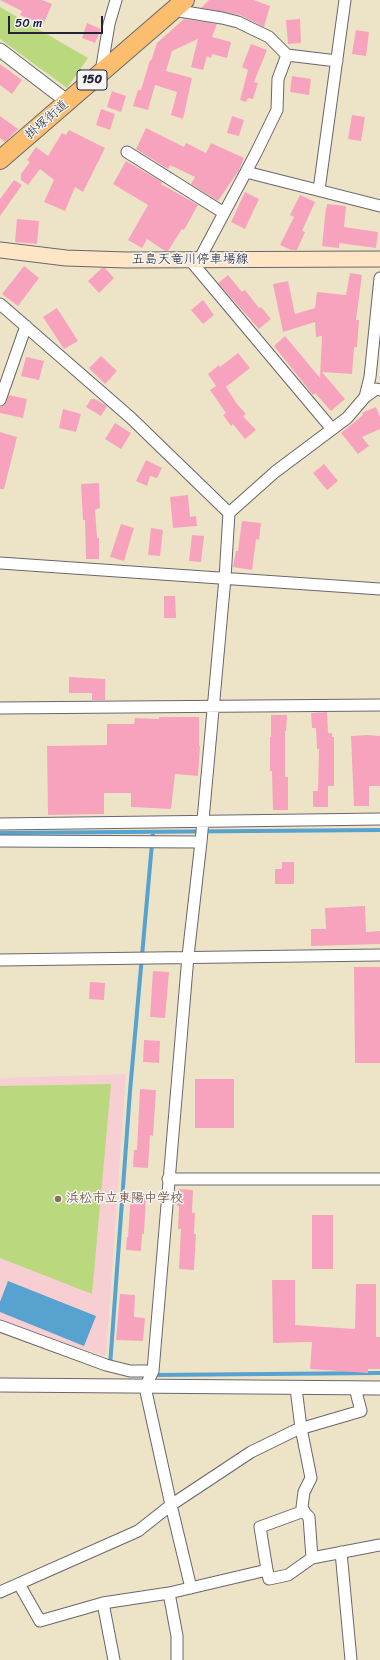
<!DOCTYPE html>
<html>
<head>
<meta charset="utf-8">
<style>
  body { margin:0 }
  #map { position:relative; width:380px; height:1660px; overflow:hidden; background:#ede4c8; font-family:Sriracha,sans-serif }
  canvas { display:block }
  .scale { position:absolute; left:8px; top:16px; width:95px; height:18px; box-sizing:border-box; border:2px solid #22223b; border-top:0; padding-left:5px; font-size:12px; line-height:14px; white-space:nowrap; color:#22223b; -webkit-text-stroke:3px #f6f6f2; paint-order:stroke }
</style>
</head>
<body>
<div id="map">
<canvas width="380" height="1660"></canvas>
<div class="scale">50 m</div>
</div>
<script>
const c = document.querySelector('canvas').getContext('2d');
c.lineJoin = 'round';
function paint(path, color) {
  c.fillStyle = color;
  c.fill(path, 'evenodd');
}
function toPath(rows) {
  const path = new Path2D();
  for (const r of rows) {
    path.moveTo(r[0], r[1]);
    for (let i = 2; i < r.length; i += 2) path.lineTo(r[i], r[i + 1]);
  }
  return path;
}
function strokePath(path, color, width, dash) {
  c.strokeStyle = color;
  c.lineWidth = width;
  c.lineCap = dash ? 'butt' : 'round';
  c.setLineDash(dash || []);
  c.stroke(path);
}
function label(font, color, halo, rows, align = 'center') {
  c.font = font + ' Sriracha,"Klee One",sans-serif';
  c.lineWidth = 3;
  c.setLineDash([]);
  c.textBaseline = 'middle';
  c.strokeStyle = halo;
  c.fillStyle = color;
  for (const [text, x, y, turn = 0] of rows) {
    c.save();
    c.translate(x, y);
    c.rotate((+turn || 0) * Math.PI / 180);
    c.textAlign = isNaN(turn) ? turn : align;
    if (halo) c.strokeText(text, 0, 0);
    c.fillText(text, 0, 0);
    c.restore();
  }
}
paint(toPath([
  [126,1074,106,1356,51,1339,0,1320,0,1078]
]), '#f7cfd2');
paint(toPath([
  [0,7,88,58,67,88,0,39],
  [111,1084,92,1294,0,1258,0,1086]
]), '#bad87e');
paint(toPath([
  [8,1281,96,1316,84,1346,0,1312,0,1302]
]), '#57a2cf');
strokePath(toPath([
  [0,833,380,830],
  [110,1366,130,1091,153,832],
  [153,1375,380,1373]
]), '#57a2cf', 4);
paint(toPath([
  [0,0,42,0,52,4,43,25,20,15,22,11],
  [209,0,254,0,270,6,264,27,240,15,201,8],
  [184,19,217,24,212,37,231,42,227,58,212,54,211,58,207,56,203,70,191,67,198,39,172,51,166,71,192,78,183,119,171,115,177,92,155,85,148,110,133,106,138,90,141,90,150,60,151,61,157,43],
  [300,19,301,43,288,44,286,20],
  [87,23,101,29,95,43,82,38],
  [356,30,369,32,366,56,352,54],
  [251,44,267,50,254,82,258,83,253,99,248,98,246,102,240,100,248,70,242,67],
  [0,64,22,80,12,94,0,85],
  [292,76,311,79,309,95,290,92],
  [112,91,126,96,121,112,107,107],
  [101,109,115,114,110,130,96,125],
  [352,115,365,117,361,141,348,139],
  [0,116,18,129,5,142,0,138],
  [232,116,244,120,239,136,227,133],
  [146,128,184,147,186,143,206,153,211,143,244,158,239,170,218,201,191,184,195,177,170,165,168,169,136,149],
  [69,130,105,148,83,192,75,187,65,211,44,202,54,180,40,169,28,185,21,180,21,174,30,162,27,160,36,147,48,156,62,133,66,135],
  [126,161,162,182,161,184,198,205,184,230,182,229,168,251,165,251,147,239,142,248,128,240,148,205,113,184],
  [14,180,22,185,0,216,0,199],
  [245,192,259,199,245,229,231,222],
  [300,195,315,202,302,231,305,232,297,250,291,250,280,245,294,217,290,215],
  [327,204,346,206,344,227,378,232,376,248,339,243,339,248,322,246,326,207,327,208],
  [17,219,39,221,37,244,15,242],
  [24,266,39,278,18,306,2,294],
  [102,268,105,268,114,278,99,293,88,281],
  [350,273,362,275,356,320,359,320,357,347,354,347,352,374,322,372,345,399,331,411,315,393,313,395,274,346,285,336,320,378,322,336,316,337,315,322,283,332,273,284,288,281,295,314,315,308,317,292,346,295],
  [228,275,242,292,245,290,259,308,261,307,271,319,259,329,218,283],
  [203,300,214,315,203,324,191,310],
  [57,308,78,341,64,349,43,317],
  [238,353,250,368,226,387,237,404,246,414,243,416,256,430,245,439,233,424,231,426,223,415,226,413,210,390,216,386,208,374,219,365,220,367],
  [101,356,117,371,105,384,89,368],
  [26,357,44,361,39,380,21,376],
  [9,395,27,399,23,418,0,413,0,407,5,405],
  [91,399,95,399,107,406,101,416,86,407],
  [376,407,380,417,380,429,362,437,369,446,358,454,341,433,363,415,362,413],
  [63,409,81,414,76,432,59,428],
  [115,423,131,433,121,449,105,439],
  [0,432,17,437,4,489,0,489],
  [146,460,162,468,157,478,150,476,147,486,136,481],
  [324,464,338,481,327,490,313,473],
  [99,483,100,508,95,510,97,538,99,538,99,559,86,559,85,520,83,520,81,484],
  [188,495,190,517,196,516,197,526,173,528,170,497],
  [242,521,261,523,259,540,256,539,252,570,233,567,236,551,238,551],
  [121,524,134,528,124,561,110,557],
  [151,528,163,530,160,556,148,555],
  [192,535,204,536,201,562,189,561],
  [164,596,175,596,176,618,164,618],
  [69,677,105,679,105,700,92,700,92,693,69,693],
  [327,712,328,733,332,733,332,737,334,737,334,786,328,786,328,807,313,807,313,791,318,791,319,749,317,749,316,728,312,728,311,713],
  [271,715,287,715,286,731,285,731,285,777,288,777,288,810,273,810,272,771,270,771,270,737,271,737],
  [159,717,199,717,199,746,200,746,198,776,175,774,171,809,131,807,131,793,104,793,104,814,48,815,47,746,107,745,107,724,134,724,135,718,159,719],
  [367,735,380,736,380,786,369,786,369,806,354,806,351,736],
  [282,862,294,862,294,884,275,884,275,869,282,869],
  [365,906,366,932,380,931,380,944,311,946,311,929,326,929,325,908],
  [354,967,380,967,380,1063,355,1063],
  [153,971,169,972,165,1018,150,1017],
  [90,982,105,983,104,1000,89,999],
  [144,1040,160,1041,159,1063,143,1062],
  [195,1079,234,1079,234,1128,195,1128],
  [140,1089,156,1090,153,1136,150,1135,148,1168,133,1167,134,1150,137,1150],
  [178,1189,193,1190,192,1213,195,1213,194,1234,196,1234,194,1270,179,1269,181,1229,178,1229,179,1206,177,1206],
  [131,1193,146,1194,144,1234,142,1234,141,1251,126,1250,127,1237,128,1237],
  [312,1215,333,1215,333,1269,312,1269],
  [272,1280,295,1280,295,1325,355,1329,356,1284,376,1284,376,1337,380,1337,380,1369,368,1369,368,1373,310,1369,312,1342,273,1343],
  [120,1294,135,1295,134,1317,145,1318,143,1341,116,1340]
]), '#f8a3bd');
const minor = toPath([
  [173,10,222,18,238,22,269,37,287,55,337,61],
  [101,72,109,24,116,0],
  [127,152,224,213],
  [246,172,380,206],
  [319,190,345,0],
  [190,260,332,429],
  [199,260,256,153,277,110,278,79,287,55],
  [0,304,131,418,229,513,225,578,201,842,188,956,153,1371,145,1387,171,1505,191,1588],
  [365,397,376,389,380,390],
  [0,400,26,326],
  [229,513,275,472,347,418,365,397,370,377,380,278],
  [0,563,380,589],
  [0,708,380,705],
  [0,824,380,819],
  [0,841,201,842],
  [0,960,380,955],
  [168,1179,380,1179],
  [0,1326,106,1365,130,1371,153,1371],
  [296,1388,301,1428,311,1478,304,1492,302,1507,305,1513,309,1517,312,1558],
  [341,1552,351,1660],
  [267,1570,260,1527,304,1511],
  [19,1584,40,1621,103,1603,169,1593,267,1570,269,1579,288,1575,312,1558,380,1545],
  [0,1592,138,1531,171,1505,251,1452,296,1430,361,1411,355,1388],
  [169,1593,177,1636,177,1660],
  [103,1603,114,1660]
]);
const tertiary = toPath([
  [0,50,68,102],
  [0,1385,380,1388]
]);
const secondary = toPath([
  [0,250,66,258,126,260,380,259]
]);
const trunk = toPath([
  [0,160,185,0]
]);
strokePath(minor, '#69666c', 13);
strokePath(tertiary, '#69666c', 15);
strokePath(secondary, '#69666c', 17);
strokePath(trunk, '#69666c', 20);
strokePath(minor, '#fff', 11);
strokePath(tertiary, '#fff', 13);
strokePath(secondary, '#fde5c5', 15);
strokePath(trunk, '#fabe6e', 18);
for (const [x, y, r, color] of [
  [58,1199,4,"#8d6e63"]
]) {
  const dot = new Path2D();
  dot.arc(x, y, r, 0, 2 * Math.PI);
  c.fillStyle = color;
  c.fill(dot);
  strokePath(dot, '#f6f6f2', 1.5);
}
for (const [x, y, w] of [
  [92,80,30]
]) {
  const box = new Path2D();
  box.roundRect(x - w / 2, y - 10, w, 20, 3);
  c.fillStyle = '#f6f6f2';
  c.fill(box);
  strokePath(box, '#22223b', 1);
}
label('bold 12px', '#22223b', null, [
  ["150",92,80]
]);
label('13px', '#22223b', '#f6f6f2', [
  ["掛塚街道",47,120,-41],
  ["五島天竜川停車場線",190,260]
]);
label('bold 13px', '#785e54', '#f6f6f2', [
  ["浜松市立東陽中学校",66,1199]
], 'left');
</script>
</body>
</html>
